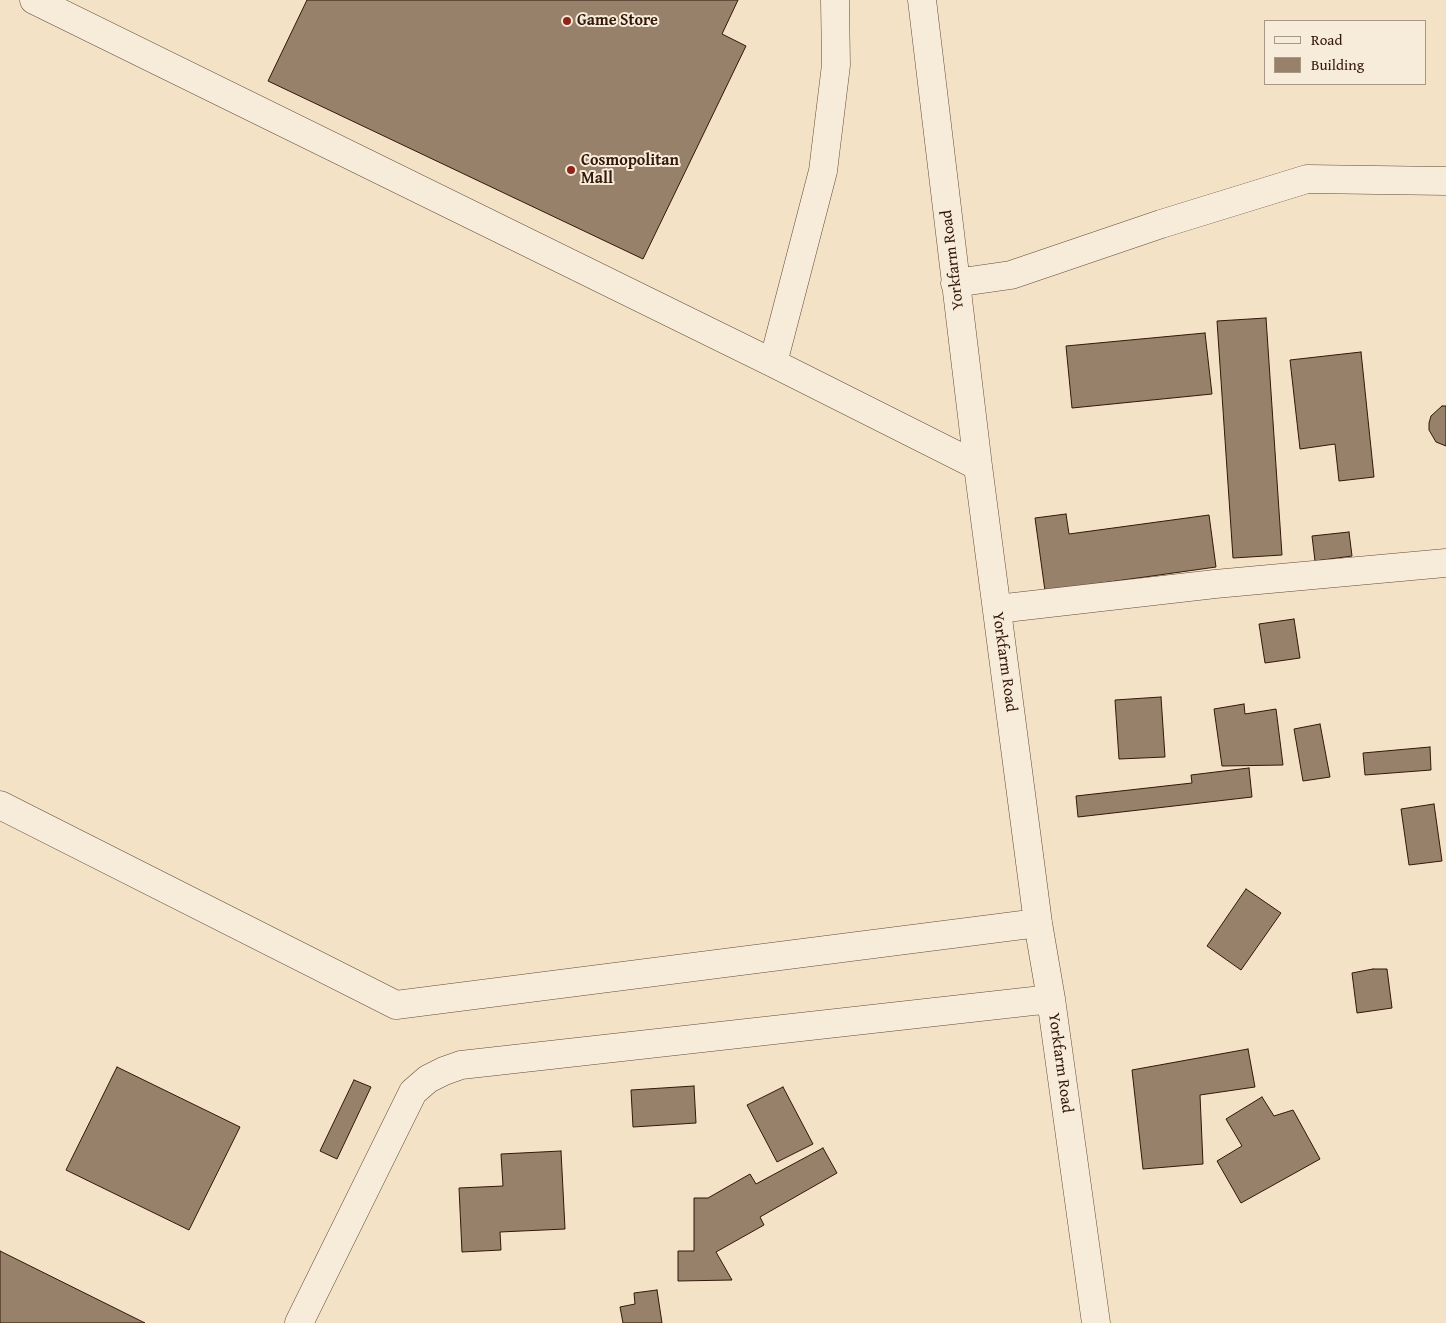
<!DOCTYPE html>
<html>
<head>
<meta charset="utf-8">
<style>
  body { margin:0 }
  #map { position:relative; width:1446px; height:1323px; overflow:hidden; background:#f3e2c6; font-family:"Gentium Book Plus",serif }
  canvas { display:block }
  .legend { position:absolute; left:1264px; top:20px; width:162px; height:65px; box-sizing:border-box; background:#f7ecda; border:1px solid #a99786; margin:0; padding:6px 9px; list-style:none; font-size:15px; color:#331709 }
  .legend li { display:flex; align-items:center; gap:10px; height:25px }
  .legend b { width:25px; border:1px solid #a99786 }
</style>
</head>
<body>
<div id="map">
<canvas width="1446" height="1323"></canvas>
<ul class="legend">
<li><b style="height:6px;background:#f7ecda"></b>Road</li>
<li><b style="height:14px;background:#97816b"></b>Building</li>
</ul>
</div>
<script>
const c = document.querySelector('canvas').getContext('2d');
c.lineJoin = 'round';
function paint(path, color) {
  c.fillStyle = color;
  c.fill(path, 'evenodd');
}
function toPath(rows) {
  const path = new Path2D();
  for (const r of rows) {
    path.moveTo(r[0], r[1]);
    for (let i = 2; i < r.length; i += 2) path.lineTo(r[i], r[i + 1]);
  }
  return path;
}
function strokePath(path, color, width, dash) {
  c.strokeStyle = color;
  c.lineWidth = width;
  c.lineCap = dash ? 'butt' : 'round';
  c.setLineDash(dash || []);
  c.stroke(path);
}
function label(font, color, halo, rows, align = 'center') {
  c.font = font + ' "Gentium Book Plus",serif';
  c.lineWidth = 4;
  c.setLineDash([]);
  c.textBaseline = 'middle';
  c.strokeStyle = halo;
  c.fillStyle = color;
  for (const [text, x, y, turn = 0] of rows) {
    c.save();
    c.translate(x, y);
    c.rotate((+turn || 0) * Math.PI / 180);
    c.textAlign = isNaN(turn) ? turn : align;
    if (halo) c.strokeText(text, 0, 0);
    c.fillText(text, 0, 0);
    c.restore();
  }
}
const building = toPath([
  [307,0,738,0,722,34,746,46,643,259,268,81,307,0],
  [1266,318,1282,555,1233,558,1217,321,1266,318],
  [1205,333,1212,394,1072,408,1066,346,1205,333],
  [1361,352,1374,477,1339,481,1335,444,1300,449,1290,360,1361,352],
  [1442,406,1446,406,1446,446,1436,442,1429,430,1429,423,1431,416,1442,406],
  [1066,514,1069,534,1209,515,1216,567,1045,591,1035,518,1066,514],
  [1349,532,1352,556,1315,561,1312,536,1349,532],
  [1294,619,1300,658,1265,663,1259,624,1294,619],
  [1161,697,1165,757,1119,759,1115,700,1161,697],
  [1244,704,1245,714,1276,709,1283,765,1222,766,1214,709,1244,704],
  [1320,724,1330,777,1303,781,1294,729,1320,724],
  [1430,747,1431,770,1365,775,1363,753,1430,747],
  [1249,768,1252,797,1078,817,1076,796,1192,783,1191,775,1249,768],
  [1434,804,1442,861,1409,865,1401,809,1434,804],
  [1246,889,1281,913,1241,970,1207,946,1246,889],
  [1373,969,1387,969,1392,1008,1357,1013,1352,973,1373,969],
  [1248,1049,1255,1087,1200,1095,1203,1164,1143,1169,1132,1070,1248,1049],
  [117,1067,240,1127,189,1230,66,1170,117,1067],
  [354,1080,371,1087,337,1159,320,1151,354,1080],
  [694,1086,696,1123,633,1127,631,1090,694,1086],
  [783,1087,813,1144,777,1162,747,1105,783,1087],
  [1262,1097,1274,1116,1293,1110,1320,1159,1241,1203,1217,1161,1242,1146,1226,1119,1262,1097],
  [823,1148,837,1173,760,1217,764,1225,716,1252,732,1280,678,1281,678,1251,694,1251,694,1198,708,1198,750,1174,756,1184,823,1148],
  [561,1151,565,1229,500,1232,501,1250,462,1252,459,1188,503,1186,501,1154,561,1151],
  [0,1251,145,1323,0,1323,0,1251],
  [657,1290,662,1323,623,1323,620,1307,635,1304,634,1293,657,1290]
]);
paint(building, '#97816b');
strokePath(building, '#331709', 1);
const minor = toPath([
  [34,0,773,363,978,466],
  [922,0,978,466,1038,923,1051,999,1096,1323],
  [955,283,1011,275,1161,224,1307,179,1446,181],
  [773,363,823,171,836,65,835,0],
  [997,609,1215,584,1446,563],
  [0,805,396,1005,1038,923],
  [299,1323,413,1092,428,1079,444,1071,461,1065,1051,999]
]);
strokePath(minor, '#634a38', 29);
strokePath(minor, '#f7ecda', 28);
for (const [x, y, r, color] of [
  [567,21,5,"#8f2418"],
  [571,170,5,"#8f2418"]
]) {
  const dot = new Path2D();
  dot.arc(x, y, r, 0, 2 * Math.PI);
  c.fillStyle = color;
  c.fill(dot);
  strokePath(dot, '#f7ecda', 2);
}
label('bold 16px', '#331709', '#f7ecda', [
  ["Game Store",577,21],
  ["Cosmopolitan",581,161],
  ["Mall",581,179]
], 'left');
label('16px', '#331709', '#f7ecda', [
  ["Yorkfarm Road",953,260,-97],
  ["Yorkfarm Road",1004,662,82],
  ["Yorkfarm Road",1060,1063,82]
]);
</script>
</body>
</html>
